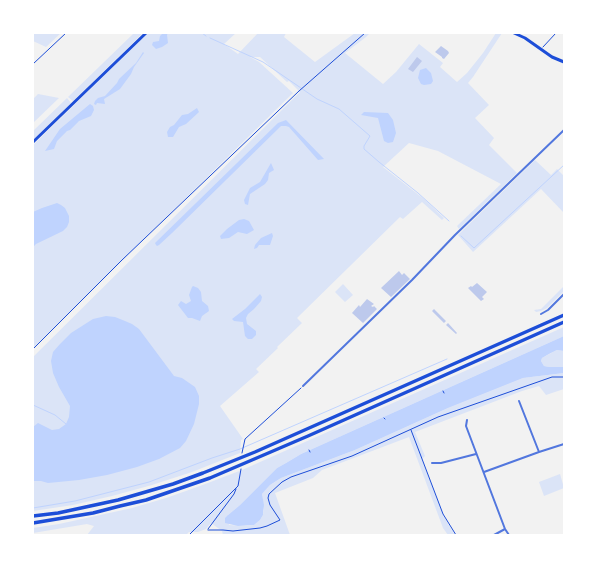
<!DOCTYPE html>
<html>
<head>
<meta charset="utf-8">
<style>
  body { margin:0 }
  #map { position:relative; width:597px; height:568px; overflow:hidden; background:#f2f2f2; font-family:Figtree,sans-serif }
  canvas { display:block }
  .frame { position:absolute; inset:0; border:34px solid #fff; pointer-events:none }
</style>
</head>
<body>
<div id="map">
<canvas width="597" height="568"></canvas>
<div class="frame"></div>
</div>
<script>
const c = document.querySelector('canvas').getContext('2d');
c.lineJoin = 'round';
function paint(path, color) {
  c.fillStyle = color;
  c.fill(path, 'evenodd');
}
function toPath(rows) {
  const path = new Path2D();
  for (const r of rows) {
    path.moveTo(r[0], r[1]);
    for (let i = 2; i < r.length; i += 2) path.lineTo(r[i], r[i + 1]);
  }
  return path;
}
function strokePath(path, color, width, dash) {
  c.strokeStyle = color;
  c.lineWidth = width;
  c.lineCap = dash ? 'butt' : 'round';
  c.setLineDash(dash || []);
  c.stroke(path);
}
paint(toPath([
  [33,33,61,33,46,47,33,41],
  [134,33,143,33,73,101,68,97],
  [148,33,236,33,224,44,238,54,258,33,286,33,284,37,315,62,355,33,370,33,366,37,345,53,383,84,396,72,419,44,443,63,440,67,457,82,467,73,483,53,496,33,502,33,473,77,468,83,489,105,475,118,494,138,489,145,517,173,459,229,457,226,501,184,438,151,409,143,383,167,424,199,444,218,442,220,422,202,403,219,400,217,297,318,302,323,277,347,278,348,256,369,259,372,220,406,243,439,241,440,240,453,192,472,152,485,112,496,73,505,33,511,33,357,300,92,289,81,287,82,260,57,250,57,259,62,293,93,33,348,33,145],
  [38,94,59,98,33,123,33,99],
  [67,98,71,103,33,140,33,131],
  [535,160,551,175,557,169,564,176,564,213,541,189,473,252,458,235],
  [343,284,353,295,345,302,335,292],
  [564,286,564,291,547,308,541,311,536,312,534,310,541,309],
  [564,327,564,336,301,454,286,463,277,468,240,505,228,515,229,525,246,526,254,525,260,520,263,515,264,510,262,494,270,485,281,478,355,450,448,408,523,378,564,373,564,389,546,395,539,386,522,391,415,432,425,456,422,459,427,472,444,517,455,535,448,535,443,528,409,437,322,470,313,478,275,493,290,535,223,535,222,531,211,523,206,529,198,532,189,532,186,535,87,535,94,526,87,524,33,533,33,528,59,524,132,508,166,498,200,486,242,470],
  [557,350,564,351,564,367,549,367,544,366,541,361,542,358],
  [560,474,564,488,544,496,539,482]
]), '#dbe4f7');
paint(toPath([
  [163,33,168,33,167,35,168,43,162,47,156,49,152,45,153,42,159,41,160,36],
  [143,52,144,53,134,67,131,74,120,89,104,99,105,104,97,103,96,105,94,104,95,101,98,98,105,96,117,83,119,79,136,63],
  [426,68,431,73,433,81,431,84,424,85,421,84,418,78,420,70],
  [90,104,93,106,94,110,91,116,79,121,70,130,67,131,57,141,54,149,45,151,60,129],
  [197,108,199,112,186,124,179,127,173,137,168,137,167,132,170,127,174,125,182,115,188,114],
  [364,112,388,113,393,120,396,133,393,142,388,143,384,141,378,118,361,115],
  [286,120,324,159,318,160,289,127,286,126,281,126,172,233,159,245,157,246,156,245,155,243,278,123],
  [271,163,274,170,269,173,268,180,265,184,250,194,248,205,245,204,244,200,250,188,260,182],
  [57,203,61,205,65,208,69,216,69,222,67,227,63,231,36,244,33,247,33,212,42,208],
  [244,219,249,221,254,230,247,234,238,232,229,238,221,239,220,236,227,229,239,220],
  [272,233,273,236,270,245,259,245,257,248,254,249,255,245,261,238],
  [193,286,198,288,201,292,202,301,208,306,209,311,202,316,200,321,192,318,188,318,178,305,181,301,186,304,191,301,189,295,192,287],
  [260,294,262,297,261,301,254,309,248,314,246,318,247,324,256,331,256,335,252,339,248,339,245,336,243,322,234,321,232,319,245,309],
  [106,316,115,317,125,321,132,324,139,329,174,376,182,378,195,387,199,396,199,404,194,424,186,441,180,448,159,459,137,467,107,475,79,480,48,483,41,481,33,481,33,427,38,423,52,430,59,429,66,424,69,417,70,406,59,387,53,373,51,361,53,352,60,344,71,333,93,319],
  [564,336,564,351,557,350,549,354,542,358,541,361,544,366,549,367,564,367,564,373,523,378,448,408,355,450,281,478,270,485,262,494,264,505,263,515,260,520,254,525,238,526,225,523,225,518,228,515,240,505,277,468,286,463,301,454]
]), '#bfd3fe');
strokePath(toPath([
  [202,33,206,36],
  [210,38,263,62,317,99,339,109,370,136,364,146,364,149,379,162,418,193,449,221],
  [461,236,474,248,564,165],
  [33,405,55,415,66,424],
  [33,508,75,501,149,482,212,458,240,449,447,359]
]), '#bfd3fe', 1);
paint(toPath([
  [441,46,448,51,449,53,444,59,442,58,442,57,435,52],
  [417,57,422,61,413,72,408,69],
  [399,271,402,275,404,273,410,279,391,297,381,288],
  [477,283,487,292,482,297,484,299,481,301,468,288,471,286,472,287],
  [367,299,374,304,371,306,373,307,374,306,377,309,363,323,352,313,359,305,360,307],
  [434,309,446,321,444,323,432,311],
  [448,323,457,333,456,334,446,325]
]), '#bdc9ec');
strokePath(toPath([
  [543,47,556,33],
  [33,64,66,33],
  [33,349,122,260,299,91,365,33],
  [443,391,444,393],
  [384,418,385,419],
  [411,430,443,514,456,535],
  [309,450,310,452],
  [242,453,245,439,301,388],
  [208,529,234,494,236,489],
  [208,530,223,530,233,531,260,528,267,526,280,520,270,505,268,498,269,494,282,482,291,477,352,456,438,417,552,377,564,377],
  [189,535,238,486,241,469]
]), '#1d4ed8', 1);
strokePath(toPath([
  [541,314,548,310,564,294],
  [303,386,412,280,455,235,564,130],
  [519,401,539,452],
  [467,420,466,426,505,529,509,535],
  [432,463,441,463,476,454],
  [484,472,539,452,564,444],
  [494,535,505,529]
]), '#5277de', 2);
strokePath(toPath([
  [514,33,525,38,552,57,564,62],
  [33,142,146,33]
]), '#1d4ed8', 3);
strokePath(toPath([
  [33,516,58,513,118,500,173,484,203,473,255,452,564,315],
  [33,523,93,513,120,506,146,500,210,478,308,436,564,322]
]), '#1d4ed8', 3.5);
</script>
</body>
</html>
